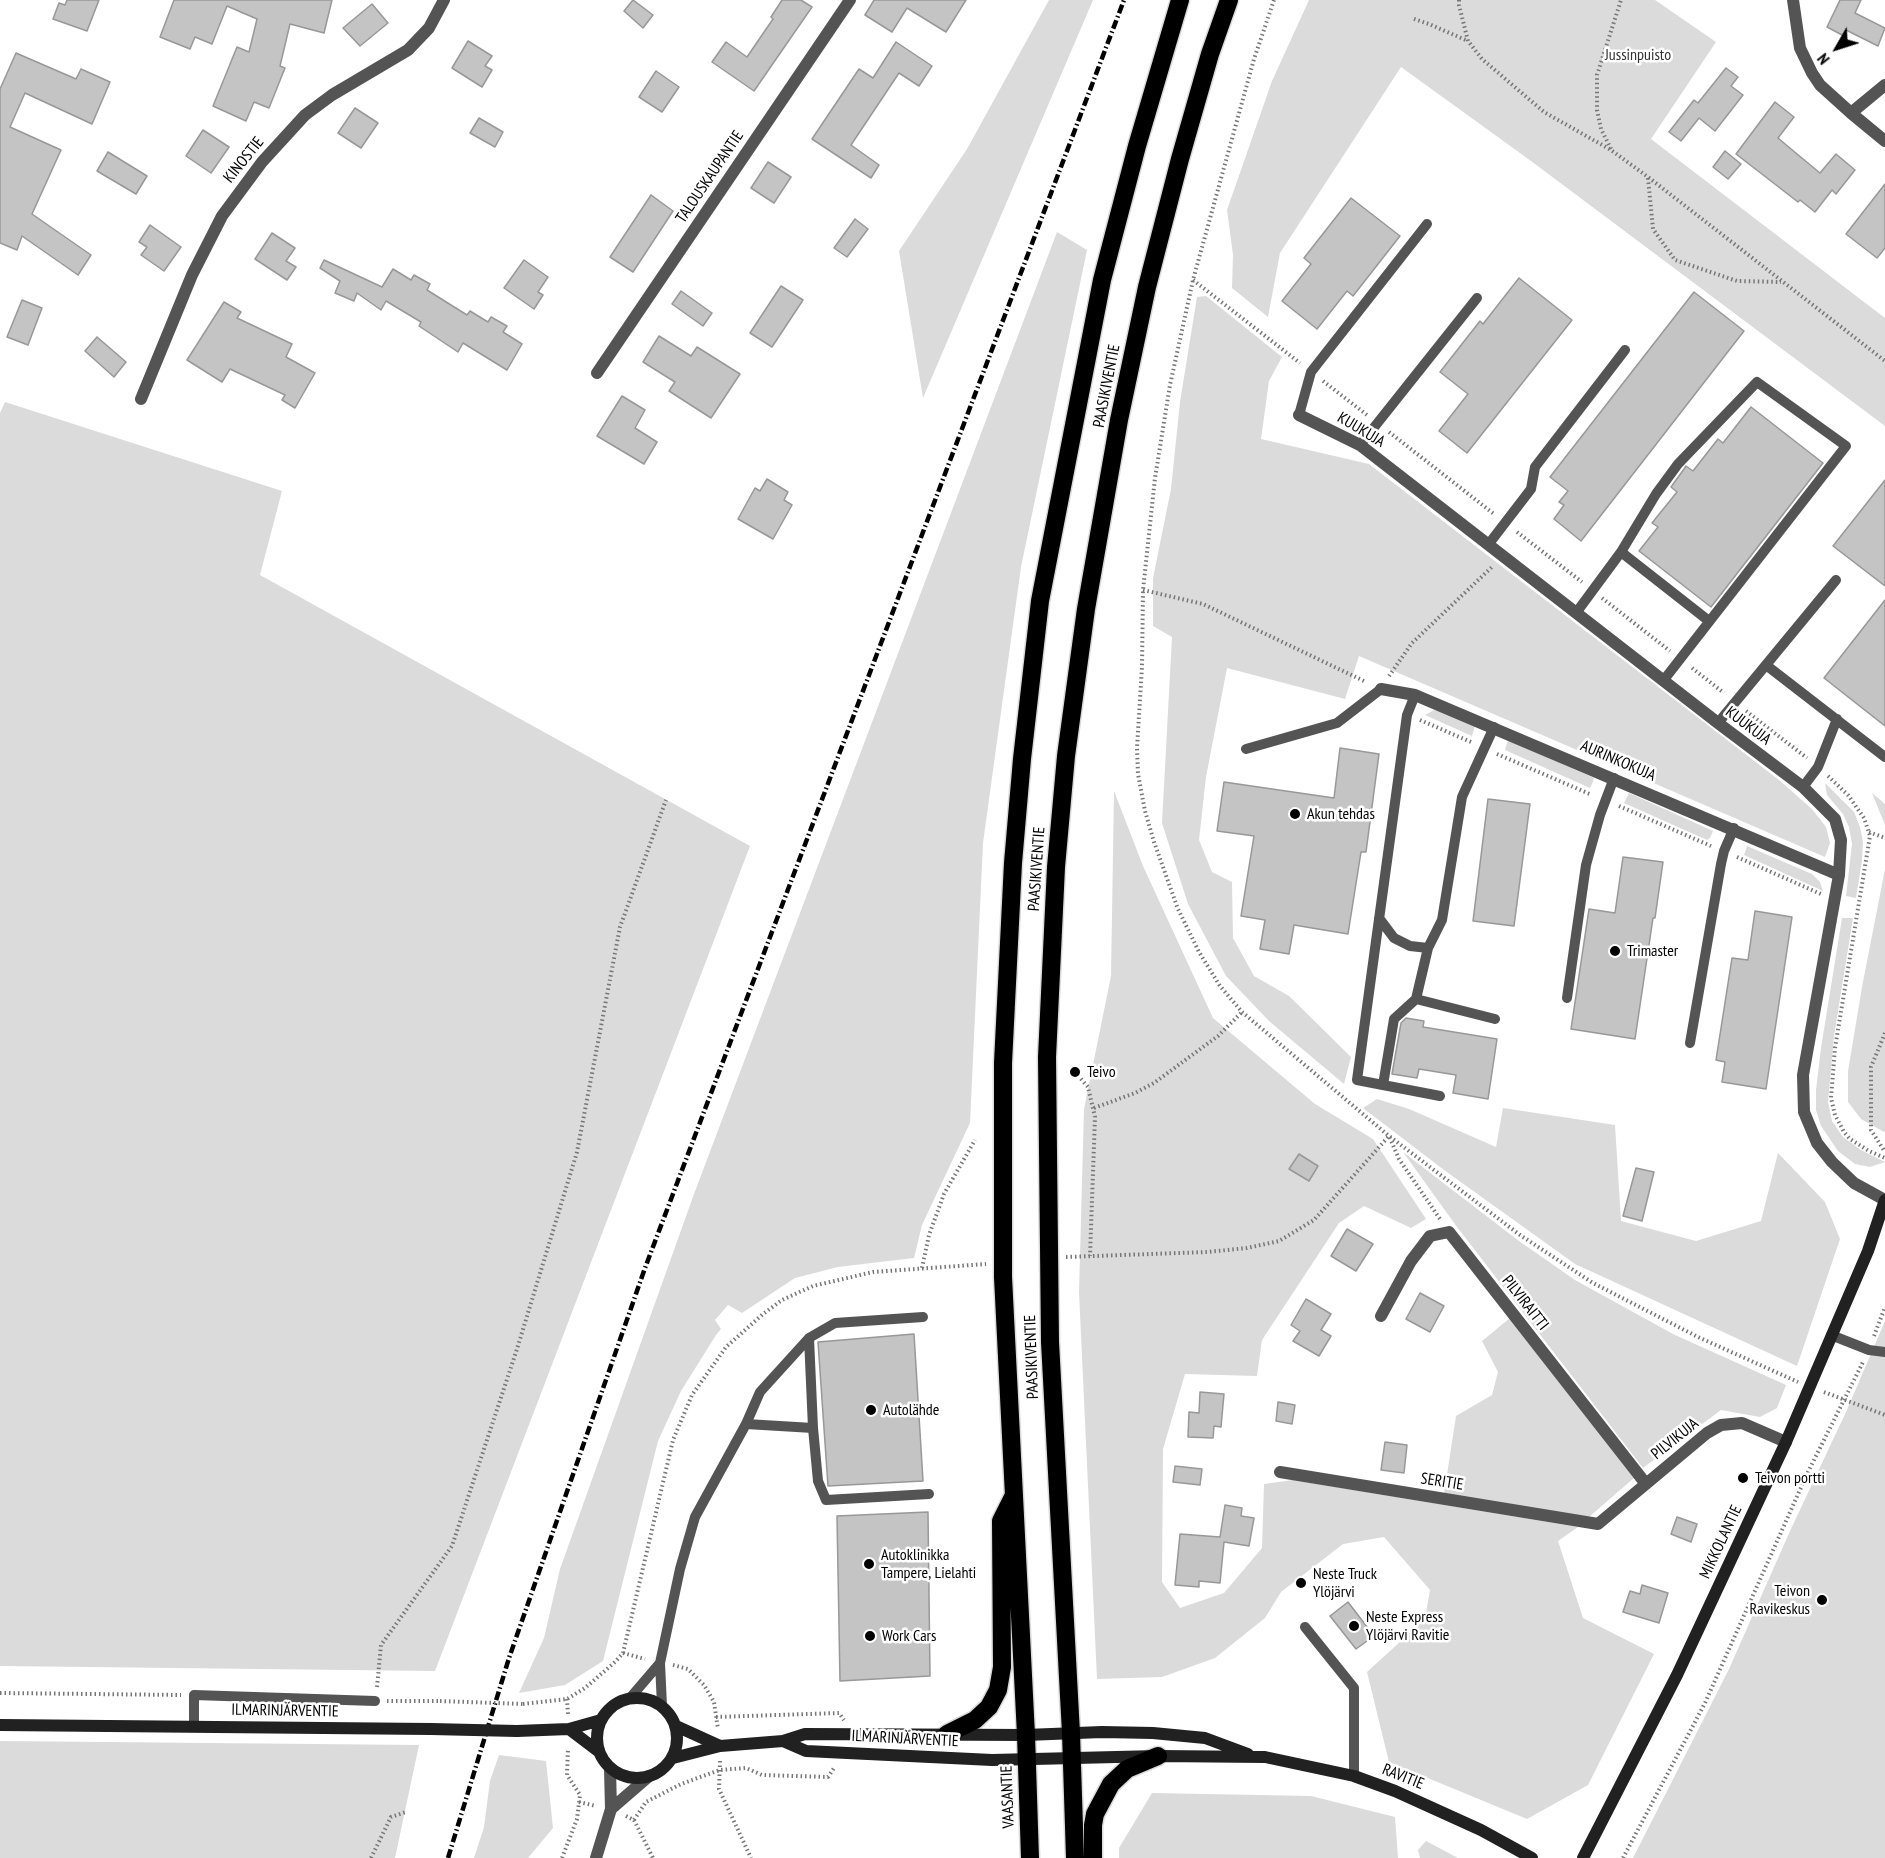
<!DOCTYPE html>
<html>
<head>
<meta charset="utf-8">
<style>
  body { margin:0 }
  #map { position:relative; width:1885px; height:1858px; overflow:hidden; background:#fff; font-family:"PT Sans Narrow",sans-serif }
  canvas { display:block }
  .north { position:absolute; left:1807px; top:18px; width:60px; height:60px; -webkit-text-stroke:4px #fff; paint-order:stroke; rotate:231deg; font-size:16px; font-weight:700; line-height:24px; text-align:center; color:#000 }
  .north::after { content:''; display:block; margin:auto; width:21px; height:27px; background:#000; clip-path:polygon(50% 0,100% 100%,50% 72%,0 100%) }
</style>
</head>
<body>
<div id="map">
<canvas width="1885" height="1858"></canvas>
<div class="north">N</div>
</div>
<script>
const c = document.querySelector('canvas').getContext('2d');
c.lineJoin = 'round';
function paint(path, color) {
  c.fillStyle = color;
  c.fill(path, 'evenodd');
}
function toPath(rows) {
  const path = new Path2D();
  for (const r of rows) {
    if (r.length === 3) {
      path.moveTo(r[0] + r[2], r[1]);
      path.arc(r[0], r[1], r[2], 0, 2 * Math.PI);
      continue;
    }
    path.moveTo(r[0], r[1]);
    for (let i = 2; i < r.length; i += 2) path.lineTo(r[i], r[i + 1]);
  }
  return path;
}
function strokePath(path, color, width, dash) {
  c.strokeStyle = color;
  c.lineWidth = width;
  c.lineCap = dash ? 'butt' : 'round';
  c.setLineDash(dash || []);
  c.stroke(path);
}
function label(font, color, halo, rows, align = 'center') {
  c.font = font + ' "PT Sans Narrow",sans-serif';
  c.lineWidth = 5;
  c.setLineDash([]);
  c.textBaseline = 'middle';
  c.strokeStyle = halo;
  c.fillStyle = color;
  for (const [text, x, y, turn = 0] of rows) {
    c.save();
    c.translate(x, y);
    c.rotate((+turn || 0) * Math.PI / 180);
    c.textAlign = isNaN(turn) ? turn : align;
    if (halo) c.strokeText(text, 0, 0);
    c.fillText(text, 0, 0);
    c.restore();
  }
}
paint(toPath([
  [1049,0,1093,0,923,398,899,251,967,149],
  [1309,0,1655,0,1716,42,1651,139,1885,318,1885,426,1531,161,1401,67,1280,253,1268,317,1232,288,1233,255,1227,210,1272,81],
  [1057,232,1087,250,1021,567,983,843,970,1123,922,1225,914,1258,838,1267,795,1278,742,1313,728,1305,715,1320,721,1329,716,1335,681,1391,658,1441,603,1661,565,1685,519,1693,544,1638,560,1569,694,1194],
  [1206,296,1282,357,1269,381,1261,439,1369,464,1779,780,1812,809,1826,827,1830,843,1825,857,1359,656,1345,699,1227,668,1206,777,1199,840,1212,872,1232,882,1233,938,1254,976,1289,996,1351,1057,1344,1084,1269,1021,1226,976,1188,904,1162,823,1172,637,1153,626,1153,578,1171,489,1180,402,1197,297],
  [5,402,282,491,260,575,750,846,435,1671,0,1666,0,413],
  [1434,710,1446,712,1475,726,1472,736,1425,715],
  [1508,740,1594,778,1592,784,1590,788,1505,750],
  [1825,783,1854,812,1860,827,1863,842,1862,860,1856,898,1846,896,1852,844,1849,827,1843,814,1827,795],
  [1114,791,1143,866,1213,1018,1315,1104,1373,1139,1426,1219,1411,1228,1364,1206,1339,1223,1262,1340,1257,1376,1185,1374,1163,1449,1162,1582,1180,1608,1224,1593,1262,1548,1264,1484,1293,1480,1578,1527,1558,1541,1583,1618,1654,1654,1588,1785,1527,1819,1389,1762,1367,1672,1425,1619,1430,1590,1384,1537,1343,1544,1281,1592,1265,1618,1215,1658,1162,1677,1097,1679,1079,1292,1084,1109,1111,976],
  [1629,793,1713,831,1710,838,1707,840,1624,803],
  [1872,793,1885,804,1885,825],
  [1747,846,1812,874,1820,882,1823,891,1744,855],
  [1885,869,1885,1131,1884,1132,1861,1119,1848,1102,1848,1071,1862,987],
  [1842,918,1853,918,1834,1036,1828,1102,1832,1121,1843,1137,1861,1150,1885,1162,1870,1167,1855,1164,1838,1151,1821,1126,1816,1110,1816,1090,1821,1048],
  [1377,1099,1409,1109,1496,1147,1503,1108,1615,1125,1621,1221,1696,1241,1761,1221,1778,1153,1825,1202,1840,1239,1797,1366,1575,1264,1444,1170,1363,1108],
  [1403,1152,1519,1241,1575,1280,1673,1334,1786,1385,1777,1408,1760,1417,1721,1410,1643,1468,1457,1227],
  [1510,1318,1634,1478,1589,1517,1444,1494,1456,1416,1492,1395,1498,1372,1482,1341],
  [1885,1321,1885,1858,1633,1858,1729,1669,1790,1531,1846,1412],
  [0,1741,419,1745,395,1858,0,1858],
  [499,1755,546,1761,553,1828,528,1858,474,1858,484,1827,490,1781],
  [1152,1793,1311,1796,1395,1817,1398,1858,1119,1858,1119,1848],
  [1426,1841,1458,1858,1420,1858,1418,1850]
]), '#dbdbdb');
const building = toPath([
  [67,0,99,0,87,31,53,19,59,3,65,5,67,0],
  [174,0,332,0,324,33,290,24,280,66,285,68,269,108,254,102,246,121,213,106,237,47,249,52,257,19,227,6,212,44,195,37,190,49,160,37,174,0],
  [633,0,653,15,643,28,624,11,633,0],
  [782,0,801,0,812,7,754,91,712,62,726,42,747,57,773,19,771,17,782,0],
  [874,0,966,0,946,32,907,8,892,32,865,15,874,0],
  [1840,0,1861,0,1855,13,1885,28,1878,46,1846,30,1844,36,1827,27,1840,0],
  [372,4,388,23,360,46,343,28,372,4],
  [468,41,492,56,485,66,492,70,482,87,452,68,468,41],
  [896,42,932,66,919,86,899,73,851,145,879,165,871,178,812,139,859,69,873,78,896,42],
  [16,53,76,79,81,69,110,82,92,124,25,93,10,127,61,150,32,214,91,255,78,275,22,236,17,250,0,243,0,89,16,53],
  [1726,68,1738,77,1731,86,1743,95,1715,131,1699,118,1681,141,1669,132,1694,100,1698,103,1726,68],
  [656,71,679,87,662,112,639,97,656,71],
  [1775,102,1794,117,1778,138,1791,149,1820,173,1836,154,1855,170,1836,194,1832,190,1815,212,1800,200,1798,202,1736,154,1775,102],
  [355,108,378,123,361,148,338,133,355,108],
  [479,118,503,132,495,147,470,133,479,118],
  [203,130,229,147,211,173,186,156,203,130],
  [1725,151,1741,164,1728,179,1713,167,1725,151],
  [108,152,147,176,136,194,97,171,108,152],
  [768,162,791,177,774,203,751,188,768,162],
  [1885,184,1885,248,1877,258,1846,234,1885,184],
  [651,195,673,211,633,272,610,257,651,195],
  [1351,198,1400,236,1353,296,1347,291,1317,329,1282,301,1311,264,1304,258,1351,198],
  [855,219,868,229,847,257,834,248,855,219],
  [150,225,181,247,164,271,141,255,147,247,139,242,150,225],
  [272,233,295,248,286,261,296,267,287,280,255,259,272,233],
  [324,260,382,287,393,269,411,280,414,275,430,284,427,290,467,315,470,311,488,322,491,317,507,326,503,332,522,344,507,370,463,343,458,352,419,326,421,322,386,301,381,310,357,293,354,301,335,293,340,281,320,268,324,260],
  [524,260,548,277,538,292,543,295,534,309,504,288,524,260],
  [1519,278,1572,320,1467,453,1439,431,1468,394,1440,372,1480,321,1483,324,1519,278],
  [781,286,803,300,772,347,750,333,781,286],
  [681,291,712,313,703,326,672,304,681,291],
  [1694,292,1744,331,1581,541,1554,519,1564,505,1559,502,1568,491,1550,477,1694,292],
  [22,300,42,308,28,345,7,337,22,300],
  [224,302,241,312,237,318,292,344,286,357,315,373,295,408,282,400,285,395,230,369,222,382,187,360,224,302],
  [659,336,691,356,697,347,740,374,711,418,669,391,675,382,643,362,659,336],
  [97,337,126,362,114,377,85,351,97,337],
  [622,396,645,410,635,428,657,442,644,464,597,436,622,396],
  [1751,407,1823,463,1711,607,1639,551,1658,527,1652,523,1677,492,1671,487,1684,469,1686,466,1693,471,1718,439,1723,443,1751,407],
  [767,479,788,492,784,500,792,505,773,539,738,519,755,488,760,491,767,479],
  [1885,480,1885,586,1833,546,1885,480],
  [1885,600,1885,726,1824,678,1885,600],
  [1340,748,1379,754,1366,852,1361,852,1348,934,1294,925,1289,954,1260,949,1265,920,1241,916,1254,836,1217,831,1224,782,1334,798,1340,748],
  [1488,799,1530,804,1514,926,1473,921,1488,799],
  [1623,857,1663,862,1655,918,1653,918,1635,1039,1571,1029,1589,909,1615,913,1623,857],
  [1755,911,1792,917,1766,1089,1722,1082,1725,1062,1716,1060,1732,958,1748,960,1755,911],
  [1406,1018,1424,1021,1423,1027,1497,1039,1488,1099,1453,1093,1456,1075,1419,1069,1417,1078,1392,1074,1401,1023,1406,1018],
  [1299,1154,1318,1166,1309,1181,1289,1169,1299,1154],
  [1636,1168,1654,1172,1642,1221,1623,1216,1636,1168],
  [1347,1229,1373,1244,1356,1271,1331,1256,1347,1229],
  [1420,1293,1444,1306,1430,1332,1406,1319,1420,1293],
  [1306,1299,1331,1314,1321,1330,1331,1336,1319,1356,1293,1341,1300,1331,1291,1325,1306,1299],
  [914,1334,923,1481,828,1486,818,1342,914,1334],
  [1200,1392,1224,1394,1221,1427,1214,1426,1213,1438,1188,1437,1189,1412,1199,1413,1200,1392],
  [1278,1402,1295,1405,1292,1424,1276,1421,1278,1402],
  [1385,1442,1407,1445,1404,1473,1381,1470,1385,1442],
  [1175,1466,1202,1469,1200,1485,1173,1482,1175,1466],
  [1225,1505,1242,1508,1241,1516,1254,1518,1249,1546,1224,1542,1220,1583,1199,1581,1199,1587,1175,1585,1180,1534,1220,1537,1225,1505],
  [928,1512,930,1676,840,1681,837,1516,928,1512],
  [1677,1517,1697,1524,1691,1542,1671,1534,1677,1517],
  [1642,1585,1668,1593,1659,1623,1623,1612,1630,1591,1640,1594,1642,1585],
  [1348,1602,1374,1636,1356,1649,1330,1616,1348,1602]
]);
paint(building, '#c4c4c4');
strokePath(building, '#989898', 1.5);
const highway = toPath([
  [947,1734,975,1720,989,1707,998,1690,1002,1667,1001,1521,1013,1497],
  [1030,1858,1026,1735,1003,1277,1003,1063,1013,863,1022,759,1040,601,1102,280,1137,146,1180,0],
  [1075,1858,1071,1733,1050,1342,1047,1057,1056,867,1066,756,1086,609,1119,420,1147,287,1180,159,1210,54,1229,0],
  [1093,1858,1093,1825,1095,1814,1111,1784,1127,1769,1158,1756]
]);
strokePath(highway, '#dbdbdb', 21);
strokePath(toPath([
  [1274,0,1254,59,1193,280,1170,385,1155,478,1143,590,1142,667,1137,748,1138,774,1145,811,1154,842,1178,909,1199,952,1220,986,1242,1012,1389,1136,1520,1235,1593,1283,1698,1337,1798,1382],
  [1459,0,1459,5,1468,41,1482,59,1544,112,1611,150,1648,177,1885,361],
  [1414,19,1429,24,1468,41],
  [1611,149,1601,129,1597,110,1597,75,1621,0],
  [1648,178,1653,229,1675,260,1737,281,1781,282],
  [1193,280,1300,363],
  [1323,381,1367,415],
  [1389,432,1494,514],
  [1517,532,1582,582],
  [1143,590,1203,604,1366,682],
  [1602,598,1670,651],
  [1692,668,1724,693],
  [1389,676,1412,643,1493,566],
  [1746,711,1807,758],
  [1420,720,1471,742],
  [1497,754,1592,795],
  [1828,776,1848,795,1864,818,1870,836,1835,1048,1831,1098,1835,1115,1844,1132,1850,1139,1869,1151,1885,1158],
  [1619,806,1711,846],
  [1869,832,1885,838],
  [1737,857,1821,894],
  [1885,1033,1871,1067,1871,1130,1885,1152],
  [1075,1072,1088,1087,1095,1117,1090,1256],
  [1094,1108,1135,1093,1154,1083,1218,1036,1242,1012],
  [1066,1257,1207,1252,1247,1248,1279,1241,1314,1220,1389,1136,1399,1159,1440,1219],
  [922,1268,929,1235,944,1194,975,1140],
  [1874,1336,1885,1307],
  [1824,1392,1885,1415],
  [623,1653,645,1659],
  [673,1665,688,1669,704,1685,714,1702,718,1729],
  [377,1687,381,1645,452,1546,517,1349,577,1152,620,927,666,800],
  [0,1693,181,1695],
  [567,1699,568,1714],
  [387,1701,440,1701],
  [523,1704,567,1699,585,1688,615,1662,623,1653,673,1440,692,1395,726,1347,763,1314,782,1300,813,1286,873,1272,986,1264],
  [716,1717,839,1713,844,1720],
  [720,1761,719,1789,751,1858],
  [579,1802,596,1806],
  [626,1816,634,1820,646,1802,681,1784,720,1770,746,1768,762,1775,828,1777,834,1768],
  [634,1820,653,1858],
  [371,1858,391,1817,406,1812],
  [562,1858,577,1819,580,1795,567,1775,568,1748],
  [1623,1858,1705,1703,1807,1474,1863,1362]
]), '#767676', 4, [1.5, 3]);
strokePath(toPath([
  [1299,415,1311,372,1427,224],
  [1360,445,1477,298],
  [1488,545,1531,489,1535,467,1625,350],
  [1621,552,1709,621],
  [1576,613,1621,552,1656,494,1678,464,1757,382,1846,446,1663,681],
  [1766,665,1885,757],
  [1415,695,1407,715,1357,1080,1440,1096],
  [1718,723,1836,580],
  [1246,749,1337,723,1381,689],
  [1803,787,1818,767,1837,719],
  [1379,918,1394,938,1410,946,1428,948],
  [1567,998,1586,865,1600,815,1614,778],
  [1416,999,1495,1019],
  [1690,1043,1721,864,1724,851,1734,828],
  [1383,1085,1394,1019,1416,999,1428,948,1442,920,1462,797,1494,727],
  [1831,1335,1869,1350,1885,1352],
  [809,1338,813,1428],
  [746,1424,813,1428,818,1481,826,1500,929,1494],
  [1305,1627,1354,1688,1354,1776],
  [630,1698,660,1663],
  [662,1706,660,1663,680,1569,695,1517,746,1424,760,1392,809,1338,835,1323,923,1317],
  [194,1726,194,1695,375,1701]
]), '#545454', 10);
strokePath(toPath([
  [1793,0,1800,48,1812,73,1820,85,1851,113,1885,141],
  [1851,113,1885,85],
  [597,373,850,0],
  [141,399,192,275,222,216,262,162,305,115,332,95,408,50,429,28,444,0],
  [1299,415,1360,445,1718,723,1803,787,1835,819,1841,840,1839,875,1803,1075,1804,1112,1817,1143,1832,1162,1854,1183,1885,1200],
  [1381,689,1415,695,1839,875],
  [1381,1316,1411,1261,1430,1236,1449,1232,1646,1484],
  [1280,1472,1598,1524,1707,1433,1721,1425,1742,1423,1786,1442],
  [611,1809,648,1777],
  [596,1858,611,1809,610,1769]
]), '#545454', 12);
strokePath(toPath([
  [637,1738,40],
  [0,1725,431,1729],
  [676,1726,720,1746],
  [569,1729,598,1751],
  [517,1731,569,1729,601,1720],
  [783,1741,806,1751,992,1760,1158,1756,1265,1757,1354,1776,1395,1791,1481,1830,1532,1858],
  [673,1758,720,1746,783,1741,805,1734,1026,1735,1102,1732,1153,1733,1205,1738,1248,1754],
  [1583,1858,1677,1675,1786,1442,1868,1251,1885,1200]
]), '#212121', 12);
strokePath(highway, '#000', 18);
strokePath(toPath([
  [448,1858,509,1658,645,1268,1124,0]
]), '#000', 4.5, [9, 3, 1.5, 3]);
strokePath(toPath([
  [440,1701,523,1704]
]), '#767676', 4, [1.5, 3]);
strokePath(toPath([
  [431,1729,517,1731]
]), '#212121', 12);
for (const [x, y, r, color] of [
  [1295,814,6,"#000"],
  [1615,951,6,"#000"],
  [1075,1072,6,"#000"],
  [871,1410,6,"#000"],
  [1743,1478,6,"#000"],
  [869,1564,6,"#000"],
  [1301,1583,6,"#000"],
  [1822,1600,6,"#000"],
  [1354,1626,6,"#000"],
  [870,1636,6,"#000"]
]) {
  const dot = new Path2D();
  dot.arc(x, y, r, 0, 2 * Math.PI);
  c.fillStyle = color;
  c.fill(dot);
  strokePath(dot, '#fff', 2);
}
label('16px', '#323232', '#fff', [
  ["Jussinpuisto",1638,55]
]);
label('16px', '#000', '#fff', [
  ["KINOSTIE",244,160,-51],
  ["TALOUSKAUPANTIE",710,177,-56],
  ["PAASIKIVENTIE",1107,386,-79],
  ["KUUKUJA",1361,430,31],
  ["KUUKUJA",1748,726,37],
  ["AURINKOKUJA",1618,761,23],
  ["PAASIKIVENTIE",1037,869,-86],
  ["PILVIRAITTI",1525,1303,52],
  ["PAASIKIVENTIE",1032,1357,-92],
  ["PILVIKUJA",1675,1439,-39],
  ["SERITIE",1442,1482,9],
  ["MIKKOLANTIE",1721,1542,-65],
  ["ILMARINJÄRVENTIE",285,1711,1],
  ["ILMARINJÄRVENTIE",905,1739,3],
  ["RAVITIE",1403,1777,22],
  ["VAASANTIE",1008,1797,-92]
]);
label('16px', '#000', '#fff', [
  ["Akun tehdas",1307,814],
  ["Trimaster",1627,951],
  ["Teivo",1087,1072],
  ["Autolähde",883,1410],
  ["Teivon portti",1755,1478],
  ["Autoklinikka",881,1555],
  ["Tampere, Lielahti",881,1573],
  ["Neste Truck",1313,1574],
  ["Ylöjärvi",1313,1592],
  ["Teivon",1810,1591,"right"],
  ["Ravikeskus",1810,1609,"right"],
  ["Neste Express",1366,1617],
  ["Ylöjärvi Ravitie",1366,1635],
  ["Work Cars",882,1636]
], 'left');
</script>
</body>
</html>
